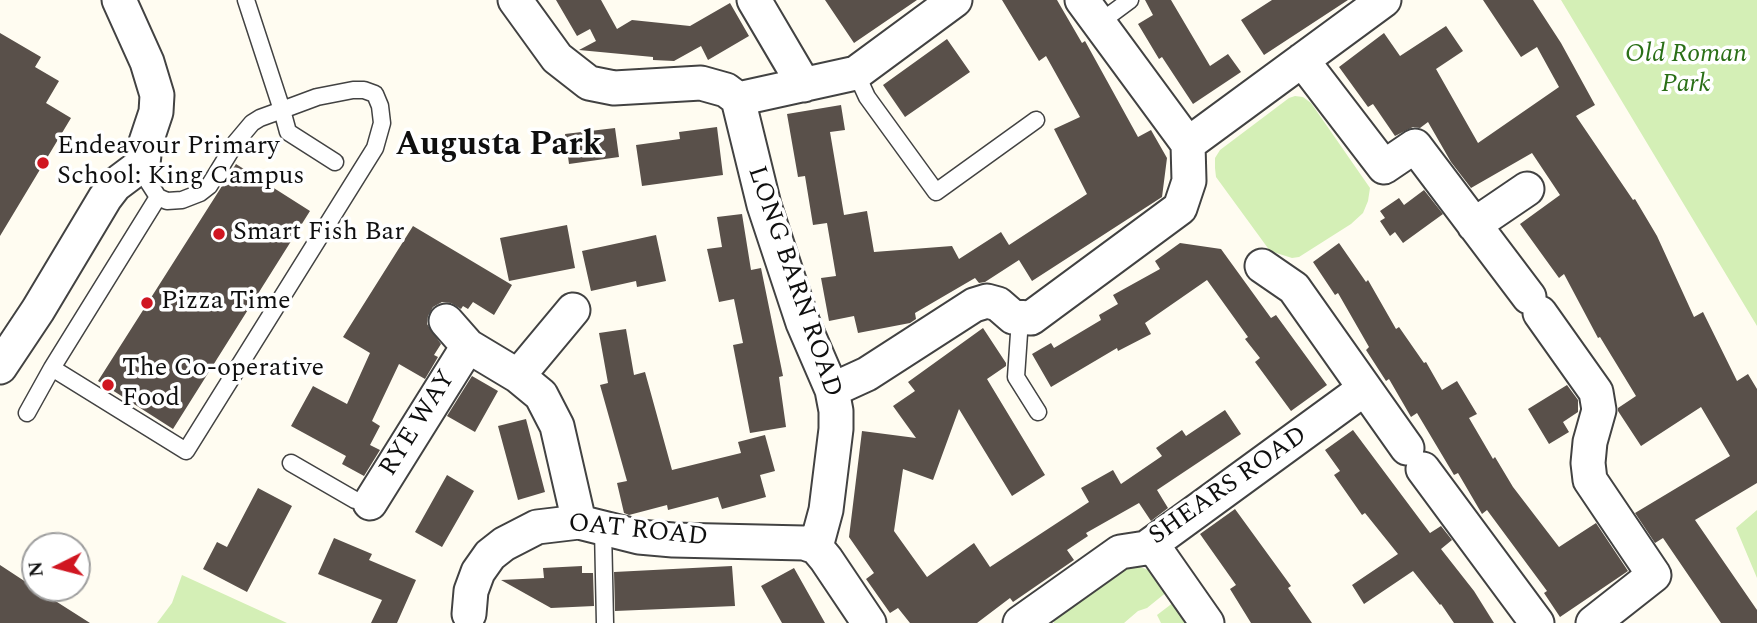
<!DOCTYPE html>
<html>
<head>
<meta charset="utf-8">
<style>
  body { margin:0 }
  #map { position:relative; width:1757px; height:623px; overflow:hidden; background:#fffcf1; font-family:Spectral,serif }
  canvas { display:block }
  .north { position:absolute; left:21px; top:532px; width:70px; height:70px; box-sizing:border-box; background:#fff; border:2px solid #9f9f9f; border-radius:50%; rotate:264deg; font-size:19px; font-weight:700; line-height:28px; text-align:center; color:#0f0f0f }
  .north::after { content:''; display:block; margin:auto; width:24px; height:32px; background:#d01621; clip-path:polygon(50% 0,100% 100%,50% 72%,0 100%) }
</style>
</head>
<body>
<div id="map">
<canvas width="1757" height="623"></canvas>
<div class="north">N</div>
</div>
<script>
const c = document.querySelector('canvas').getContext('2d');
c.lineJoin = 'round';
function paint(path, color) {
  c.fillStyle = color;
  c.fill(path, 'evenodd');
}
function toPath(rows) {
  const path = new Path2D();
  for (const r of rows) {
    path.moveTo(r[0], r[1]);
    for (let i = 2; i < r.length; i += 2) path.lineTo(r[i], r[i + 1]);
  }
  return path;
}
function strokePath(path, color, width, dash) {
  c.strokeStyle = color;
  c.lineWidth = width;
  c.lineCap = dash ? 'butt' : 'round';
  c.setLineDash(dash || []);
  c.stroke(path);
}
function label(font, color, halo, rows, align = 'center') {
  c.font = font + ' Spectral,serif';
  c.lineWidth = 7;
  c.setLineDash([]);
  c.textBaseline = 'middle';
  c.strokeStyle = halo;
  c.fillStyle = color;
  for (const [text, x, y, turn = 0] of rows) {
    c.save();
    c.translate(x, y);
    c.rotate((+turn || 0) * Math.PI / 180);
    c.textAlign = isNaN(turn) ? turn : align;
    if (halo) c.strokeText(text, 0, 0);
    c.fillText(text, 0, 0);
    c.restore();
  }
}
paint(toPath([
  [1561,0,1757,0,1757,326],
  [1295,96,1303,97,1311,103,1370,188,1368,201,1363,213,1351,224,1299,257,1292,258,1270,251,1216,177,1215,168,1215,158,1220,150,1289,98],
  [1757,510,1757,578,1736,528],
  [1134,565,1152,571,1168,591,1147,608,1138,611,1124,623,1054,623,1053,616,1114,571],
  [182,575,287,623,157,623,172,603],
  [1178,599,1194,623,1161,623,1157,615]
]), '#d4efb6');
paint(toPath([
  [556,0,601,0,617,29,632,20,690,26,730,3,749,36,708,60,701,46,674,61,653,60,653,57,579,50,596,41,590,29,577,36],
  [825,0,917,0,854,43],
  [1002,0,1057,0,1082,43,1085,41,1138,137,1151,130,1167,158,1162,197,1032,281,1019,260,985,282,979,283,975,278,915,313,916,319,910,323,858,333,854,316,829,321,821,278,836,276,827,223,813,225,805,176,798,177,787,114,841,105,845,130,830,132,844,215,867,211,874,252,952,246,959,259,1001,232,1009,245,1087,194,1054,129,1080,117,1046,56,1039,61],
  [1145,0,1171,0,1210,66,1228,54,1241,72,1193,104,1162,57,1159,59,1138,24,1153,15],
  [1272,0,1348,0,1264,55,1241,20],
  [1483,0,1533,0,1561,43,1595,105,1576,116,1633,200,1635,199,1657,236,1694,317,1703,312,1737,381,1748,374,1757,389,1757,483,1695,520,1757,610,1757,623,1721,623,1663,538,1655,543,1635,513,1730,456,1701,407,1641,446,1618,411,1618,408,1636,396,1600,337,1598,338,1564,274,1559,278,1520,224,1560,195,1532,153,1471,188,1451,162,1428,122,1420,128,1413,127,1395,136,1373,104,1368,107,1339,67,1384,33,1400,56,1446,26,1463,51,1436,69,1478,143,1559,87,1537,47,1521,57],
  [0,33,41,57,35,67,59,81,46,103,71,118,0,236],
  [947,39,970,72,905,117,883,85],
  [717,127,723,175,642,186,636,145,680,139,679,132],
  [615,128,619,157,569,164,565,134],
  [236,164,310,211,173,429,98,381],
  [1424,190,1443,214,1403,243,1395,232,1390,236,1380,221,1385,218,1380,211,1399,198,1404,205],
  [742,214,751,270,761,268,783,376,779,377,786,427,750,433,733,345,743,343,734,299,719,302,707,249,722,247,717,217],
  [567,225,575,268,509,281,500,238],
  [413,226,512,285,494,315,473,302,468,309,463,306,461,309,451,303,442,302,433,307,428,316,427,324,441,344,434,355,438,357,425,379,399,364,372,421,380,426,370,445,380,450,364,476,342,464,346,456,291,426,313,386,347,404,370,353,343,337],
  [656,235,666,281,637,287,636,281,591,291,582,251],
  [1180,243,1221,249,1271,318,1276,315,1327,385,1291,411,1255,362,1260,358,1245,339,1248,337,1207,280,1145,323,1151,334,1118,351,1117,348,1051,387,1032,354,1051,343,1054,348,1101,320,1099,315,1118,304,1113,295,1160,269,1155,261],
  [1339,243,1366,282,1368,280,1396,329,1399,327,1424,363,1426,362,1442,390,1457,381,1477,414,1469,418,1493,459,1495,457,1513,487,1559,547,1596,523,1628,571,1560,617,1544,593,1547,591,1487,510,1482,514,1458,473,1454,475,1417,413,1411,417,1389,379,1386,381,1366,350,1369,347,1338,293,1335,295,1313,262],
  [983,328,1006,363,1006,366,987,379,1045,475,1012,496,959,409,933,480,903,469,894,531,927,577,974,543,990,567,1089,502,1081,488,1113,470,1121,484,1162,456,1156,448,1182,430,1186,436,1225,410,1241,434,1157,490,1168,508,1151,521,1139,503,1086,533,1088,536,1067,550,1074,560,1013,602,1010,598,977,623,910,623,898,608,890,613,866,579,874,573,849,537,862,431,916,438,893,406,915,391,908,382],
  [626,329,634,375,645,372,672,470,741,453,738,442,765,435,775,471,760,475,766,497,722,509,718,497,668,510,667,505,629,515,624,513,617,483,627,481,600,385,608,383,599,333],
  [472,376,498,391,475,432,447,416],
  [1567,385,1578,400,1578,412,1563,422,1569,432,1549,444,1528,409],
  [526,419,545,492,518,500,498,426],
  [1353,430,1430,533,1441,526,1452,540,1441,549,1474,591,1494,623,1454,623,1441,604,1440,605,1413,571,1364,604,1352,585,1398,554,1365,513,1362,515,1334,475,1340,471,1325,450],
  [447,475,474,491,442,547,415,532],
  [258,488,292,506,247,592,203,569,217,542,227,547],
  [1235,509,1291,586,1288,588,1312,623,1251,623,1230,589,1236,585,1200,534],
  [334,538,372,554,369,560,416,580,397,623,371,623,382,600,318,574],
  [0,565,35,588,90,623,0,623],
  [582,566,582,573,593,573,594,606,551,608,501,580,544,578,543,568],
  [732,566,735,606,615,611,614,572],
  [794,568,825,623,782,623,761,586]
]), '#59504a');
const service = toPath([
  [1099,23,1130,0],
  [856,73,867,97,936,192,1036,120],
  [143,164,149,183,158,197,167,201,182,200,200,193,209,186,236,142,252,123,260,118,282,110,288,132,335,162],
  [1020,319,1016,377,1038,412],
  [52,368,186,451,375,148,382,123,380,106,375,94,364,90,353,90,317,97,282,110,246,0],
  [27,413,52,368,158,197],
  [291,463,355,500,370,503],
  [603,528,605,623]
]);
const minor = toPath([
  [515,0,557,58,589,83,614,88,701,83,726,90,738,99,764,205,803,323,832,390,836,411,836,429,826,510,816,547],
  [754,0,804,85],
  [1082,0,1188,144],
  [1302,60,1384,167,1415,146,1529,297],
  [738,99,856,73,955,0],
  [1188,144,1384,0],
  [1474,225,1527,189],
  [1262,266,1294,288,1407,448],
  [1540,313,1596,392,1599,410,1590,442,1588,463,1590,480,1654,575,1593,623],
  [446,321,468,346,518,376,541,395,557,426,579,522],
  [0,367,38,310,105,198,115,185,143,164,145,145,156,112,157,95,147,62,119,0],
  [518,376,573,310],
  [832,390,867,374,974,305,987,301,998,304,1013,317,1031,318,1180,208,1189,181,1188,144],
  [1423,469,1537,623],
  [370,503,468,346],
  [1146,548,1156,550,1207,623],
  [469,614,471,591,478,572,490,555,504,544,537,527,579,522,639,537,673,540,804,543,816,547,826,559,869,623],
  [1020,623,1120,552,1146,548,1364,389]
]);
strokePath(service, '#424242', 19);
strokePath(minor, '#424242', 37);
strokePath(service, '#fff', 16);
strokePath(minor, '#fff', 33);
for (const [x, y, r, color] of [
  [43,163,7,"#d01621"],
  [219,234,7,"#d01621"],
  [147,303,7,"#d01621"],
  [108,385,7,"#d01621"]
]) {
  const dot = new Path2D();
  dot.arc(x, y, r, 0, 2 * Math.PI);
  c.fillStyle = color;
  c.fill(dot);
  strokePath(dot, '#fff', 2.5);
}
label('italic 26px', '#2a6f17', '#fff', [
  ["Old Roman",1686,56],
  ["Park",1686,86]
]);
label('26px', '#0f0f0f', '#fff', [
  ["Endeavour Primary",57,148],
  ["School: King Campus",57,178],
  ["Smart Fish Bar",233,234],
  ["Pizza Time",161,303],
  ["The Co-operative",122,370],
  ["Food",122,400]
], 'left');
label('26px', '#0f0f0f', '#fff', [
  ["LONG BARN ROAD",793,282,71],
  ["RYE WAY",419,424,-58],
  ["SHEARS ROAD",1229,487,-35],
  ["OAT ROAD",638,532,6]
]);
label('bold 33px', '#0f0f0f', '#fff', [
  ["Augusta Park",499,148]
]);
</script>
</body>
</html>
